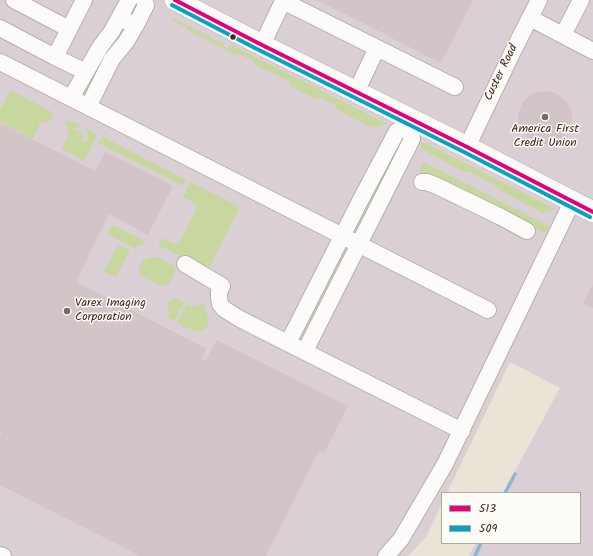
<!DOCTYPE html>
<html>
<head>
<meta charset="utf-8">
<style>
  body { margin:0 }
  #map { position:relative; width:593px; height:556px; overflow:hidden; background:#e9e4d6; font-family:Kalam,sans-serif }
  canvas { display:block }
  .legend { position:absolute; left:441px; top:492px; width:140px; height:52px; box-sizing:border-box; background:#fdfcf7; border:1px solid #afa8a0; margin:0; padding:5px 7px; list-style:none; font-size:12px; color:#3b2a1e }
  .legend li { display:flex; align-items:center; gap:8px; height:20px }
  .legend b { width:20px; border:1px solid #afa8a0 }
</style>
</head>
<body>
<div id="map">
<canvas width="593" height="556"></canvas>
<ul class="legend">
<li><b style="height:5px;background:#e5007d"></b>513</li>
<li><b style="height:5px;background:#03a3c5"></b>509</li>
</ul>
</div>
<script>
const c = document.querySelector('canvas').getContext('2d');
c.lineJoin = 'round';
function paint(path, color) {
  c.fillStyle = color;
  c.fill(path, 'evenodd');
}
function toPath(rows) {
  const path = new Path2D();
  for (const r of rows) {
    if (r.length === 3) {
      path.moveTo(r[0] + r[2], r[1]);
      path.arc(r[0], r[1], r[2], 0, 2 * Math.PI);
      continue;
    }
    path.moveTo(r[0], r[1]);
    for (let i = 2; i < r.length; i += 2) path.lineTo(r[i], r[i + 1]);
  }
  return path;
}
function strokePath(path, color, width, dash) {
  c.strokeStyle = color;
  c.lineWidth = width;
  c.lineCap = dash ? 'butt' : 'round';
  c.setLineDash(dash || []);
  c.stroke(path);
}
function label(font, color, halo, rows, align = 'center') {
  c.font = font + ' Kalam,sans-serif';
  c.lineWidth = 3;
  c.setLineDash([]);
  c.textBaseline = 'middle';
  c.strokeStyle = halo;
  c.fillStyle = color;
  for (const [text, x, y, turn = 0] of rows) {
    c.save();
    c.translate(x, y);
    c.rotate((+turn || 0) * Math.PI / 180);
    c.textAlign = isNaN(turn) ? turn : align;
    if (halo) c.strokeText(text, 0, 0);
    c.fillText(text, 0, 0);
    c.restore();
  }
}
paint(toPath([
  [0,0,593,0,593,556,469,556,476,543,580,543,580,493,503,493,560,388,510,362,447,493,442,493,442,503,426,537,408,556,0,556]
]), '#d9cfd5');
paint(toPath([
  [173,18,224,44,223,46,228,49,230,44,387,124,372,128,336,109,335,105,321,98,316,99,290,86,289,81,255,65,254,61,239,54,236,55,189,31,187,28,172,20],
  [11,90,52,112,53,115,49,122,47,121,46,124,41,121,33,139,0,122,0,108,1,108],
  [68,120,80,125,78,128,73,128,72,129,81,132,83,134,84,136,81,140,82,142,85,143,88,139,88,135,85,130,86,128,95,133,96,138,84,161,62,149,69,134,65,122],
  [104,137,186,180,183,186,98,143,99,140],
  [420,143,425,143,556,209,543,213,507,194,494,185,478,176,468,171,464,172,423,150],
  [423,162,549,226,545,233,427,173,421,173,420,168],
  [190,182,240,207,208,270,164,248,158,246,162,238,178,245,198,205,183,197],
  [113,225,147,242,134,248,108,234],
  [118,245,130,250,117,276,114,277,104,272],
  [154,257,161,259,174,266,175,270,174,275,170,282,166,286,162,286,141,276,139,274,139,268,143,261,148,258],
  [175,297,184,303,174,321,165,316,170,314,166,302,172,300],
  [204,303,209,322,206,329,197,332,177,323,187,304,192,307]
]), '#c8d7a0');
strokePath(toPath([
  [505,493,515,474],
  [475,556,481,543]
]), '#88b6d5', 3.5);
paint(toPath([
  [317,0,473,0,441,63],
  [545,118,27],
  [0,123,95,171,105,152,173,186,148,235,109,214,76,282,207,349,201,359,205,361,217,340,348,406,324,454,319,451,266,556,140,556,0,485,0,436,2,431,0,430],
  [593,284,593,308,583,303]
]), '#d3c5c7');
const minor = toPath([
  [14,0,69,29],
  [84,0,55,57,86,72],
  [530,18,593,51],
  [126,21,136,25,146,5,144,0],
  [0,28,55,57],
  [563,35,581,0],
  [262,45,283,1,377,48],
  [0,62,488,310],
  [356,92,377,48,455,87],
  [71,98,100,47,112,31,129,0],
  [88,107,112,59,126,42,136,25],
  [467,147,515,47,539,0],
  [422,182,427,182,437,186,501,217,527,231],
  [185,264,222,286,219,292,219,298,220,304,224,309,240,319,462,431],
  [288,343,360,201,397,131,408,127,413,120],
  [305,351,412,139,408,127],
  [0,555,3,556],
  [386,556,401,539,445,464,572,202]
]);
const major = toPath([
  [175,0,256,42,467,147,593,212]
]);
strokePath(minor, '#b6b1a7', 18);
strokePath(major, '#b6b1a7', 22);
strokePath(minor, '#fcfbf9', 16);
strokePath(major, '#fcfbf9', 21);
strokePath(toPath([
  [175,0,256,42,467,147,593,212]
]), '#e5007d', 4);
strokePath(toPath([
  [172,5,253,47,464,152,590,217]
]), '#03a3c5', 4);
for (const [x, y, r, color] of [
  [233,37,3.5,"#3b2a1e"],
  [545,117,4,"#786b5e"],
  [67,311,4,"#786b5e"]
]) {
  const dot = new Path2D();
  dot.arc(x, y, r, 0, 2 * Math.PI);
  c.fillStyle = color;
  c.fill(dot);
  strokePath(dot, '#fdfcf7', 1.5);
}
label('12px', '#3b2a1e', '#fdfcf7', [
  ["Custer Road",502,73,-64]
]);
label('12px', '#3b2a1e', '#fdfcf7', [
  ["America First",545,130],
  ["Credit Union",545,144],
  ["Varex Imaging",75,304,"left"],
  ["Corporation",75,318,"left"]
]);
</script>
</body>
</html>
